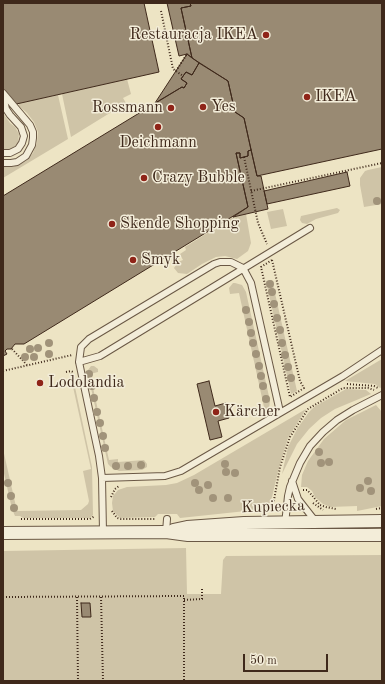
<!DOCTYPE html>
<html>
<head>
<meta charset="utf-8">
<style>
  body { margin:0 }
  #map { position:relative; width:385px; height:684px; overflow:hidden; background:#ede4c4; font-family:"Old Standard TT",serif }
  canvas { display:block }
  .frame { position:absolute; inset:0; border:4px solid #3f291b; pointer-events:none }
  .scale { position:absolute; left:243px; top:654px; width:85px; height:18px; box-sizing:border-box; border:2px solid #3f291b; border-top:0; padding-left:5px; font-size:12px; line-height:14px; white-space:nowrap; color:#3f291b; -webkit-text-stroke:3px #f3edd9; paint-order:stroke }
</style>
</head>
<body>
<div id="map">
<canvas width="385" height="684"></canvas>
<div class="frame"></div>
<div class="scale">50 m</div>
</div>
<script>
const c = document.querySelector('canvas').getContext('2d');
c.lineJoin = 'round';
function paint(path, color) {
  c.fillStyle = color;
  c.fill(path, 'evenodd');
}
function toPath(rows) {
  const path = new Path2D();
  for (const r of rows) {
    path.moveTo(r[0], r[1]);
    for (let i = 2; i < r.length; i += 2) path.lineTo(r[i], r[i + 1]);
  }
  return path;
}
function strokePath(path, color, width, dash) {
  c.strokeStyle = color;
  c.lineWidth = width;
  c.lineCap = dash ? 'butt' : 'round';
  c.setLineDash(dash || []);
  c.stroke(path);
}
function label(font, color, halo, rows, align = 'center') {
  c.font = font + ' "Old Standard TT",serif';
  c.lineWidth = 3;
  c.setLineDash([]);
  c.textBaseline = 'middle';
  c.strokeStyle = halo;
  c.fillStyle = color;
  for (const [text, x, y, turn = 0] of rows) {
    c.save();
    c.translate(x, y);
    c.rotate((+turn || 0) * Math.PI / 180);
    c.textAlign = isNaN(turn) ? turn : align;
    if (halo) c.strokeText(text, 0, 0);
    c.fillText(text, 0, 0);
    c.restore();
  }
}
paint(toPath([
  [127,79,131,94,123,98,126,103,71,137,62,94],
  [58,95,68,139,3,178,3,167,13,167,26,161,33,153,37,143,38,132,34,122,27,113,19,106,19,103],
  [3,113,10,123,15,127,19,134,18,143,11,150,3,150],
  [382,167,382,204,364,207,360,185,360,178,365,171,368,170],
  [337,208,340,210,338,213,316,219,307,224,302,223,300,220,301,216],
  [283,209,287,226,271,229,267,212],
  [246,214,251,243,248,251,237,259,225,256,216,257,202,264,187,274,178,273,174,268,178,262,183,260,180,254,186,250,185,247,233,217],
  [272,280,297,391,291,394,266,281],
  [233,283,235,283,242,285,246,292,270,401,269,409,263,415,258,414,256,409,264,407,239,293,230,294,229,288],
  [382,359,382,387,380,388,375,384,345,381],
  [91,366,94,366,98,369,98,372,90,374,109,460,118,459,118,462,144,460,147,464,147,467,142,470,119,471,111,467,108,464,88,375,88,370],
  [70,373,72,373,92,467,93,515,90,518,23,518,20,516,15,516,12,509,3,469,3,449,17,511,81,510,88,504,89,501,83,471,91,469],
  [346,389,366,390,371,394,335,409,321,418,309,429,297,444,282,474,288,447,297,429,309,412,314,407],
  [376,405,382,412,382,506,357,511,357,506,330,507,323,504,315,497,312,491,307,487,301,487,302,475,308,461,324,439,346,420],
  [306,409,288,438,279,467,272,497,269,506,265,509,180,518,177,514,158,514,155,517,120,518,113,511,112,503,113,496,118,490,127,487,166,485,177,483,194,475],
  [186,548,187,594,221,594,223,560,226,556,382,555,382,681,3,681,3,551]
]), '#cfc4a7');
const building = toPath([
  [3,3,144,3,159,72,3,107,3,3],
  [167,3,190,3,191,6,181,8,192,58,187,54,179,56,167,3],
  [190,3,382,3,382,149,257,176,244,118,235,112,228,81,192,58,181,8,191,6,190,3],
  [187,54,199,63,192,75,186,72,181,79,187,83,184,88,182,87,155,103,187,54],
  [199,63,228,81,235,112,244,118,251,150,248,151,248,156,240,158,240,153,236,153,248,207,24,344,15,344,11,349,7,349,5,351,7,354,3,356,3,196,182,87,184,88,187,83,181,79,186,72,192,75,199,63],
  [251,150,257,176,261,176,268,209,233,217,248,207,236,153,240,153,240,158,248,156,248,151,251,150],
  [347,172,350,186,267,204,264,191,347,172],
  [209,381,215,406,226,403,229,418,218,421,222,437,210,440,197,384,209,381],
  [81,603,90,603,91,617,82,617,81,603]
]);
paint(building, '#998a73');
strokePath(building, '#3f291b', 1);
const lane = toPath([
  [3,93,30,125,33,132,33,138,32,145,26,156,17,162,11,163,3,163],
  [3,96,6,109,10,115,21,127,24,136,22,143,18,149,10,153,3,153],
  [79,362,81,347,89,339,214,264,220,262,231,262,243,268,251,283,280,412],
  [102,478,165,476,181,471,343,376,382,350],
  [292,481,298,499,316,522],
  [285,524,288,496,290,487,300,463,310,446,323,432,337,420,353,410,382,395],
  [103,532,102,478,99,456,79,362,100,356,310,228],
  [166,532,167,519]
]);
const street = toPath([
  [173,530,187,527,244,523,382,521],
  [3,533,166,532,188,535,382,535]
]);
strokePath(lane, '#6a5845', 8);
strokePath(street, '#6a5845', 14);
strokePath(toPath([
  [161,11,173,69,183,76],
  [176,71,187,54],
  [244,157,258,223,267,244],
  [251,191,382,163],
  [272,260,300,381,304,388,290,397,261,267,272,260],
  [12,349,27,365],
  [3,371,72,355],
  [66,372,71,371,73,372],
  [347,384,374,386,378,388],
  [303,490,307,490,310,493,320,505,326,507,336,509],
  [111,497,115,489,119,486],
  [313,503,323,510],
  [376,509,382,508],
  [112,511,117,518,121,519,156,519],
  [267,511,274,500,280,467,290,437,308,409,343,388,368,388,374,390],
  [21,519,90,519,95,516],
  [3,597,184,596,184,681],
  [77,597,78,681],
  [101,597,103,681],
  [184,600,202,599,202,587]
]), '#3f291b', 2, [1, 2]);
strokePath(lane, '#f3edd9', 6);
strokePath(street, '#f3edd9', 12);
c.fillStyle = '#a1937a';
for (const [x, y] of [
  [377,201],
  [270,284],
  [272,292],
  [274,304],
  [246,310],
  [277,318],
  [249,322],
  [280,330],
  [251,333],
  [49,343],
  [253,343],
  [282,343],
  [38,348],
  [30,349],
  [49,354],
  [256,354],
  [285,355],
  [25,357],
  [34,357],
  [259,366],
  [288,367],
  [89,374],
  [261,376],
  [291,378],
  [92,386],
  [263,386],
  [94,398],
  [266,399],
  [97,412],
  [100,423],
  [103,436],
  [105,448],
  [319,452],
  [329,462],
  [321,463],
  [225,464],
  [141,465],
  [116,466],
  [128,466],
  [226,472],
  [235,473],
  [368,481],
  [8,483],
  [195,483],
  [208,485],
  [360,488],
  [199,490],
  [371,491],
  [11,496],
  [213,498],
  [228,498],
  [14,508]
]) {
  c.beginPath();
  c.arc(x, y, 4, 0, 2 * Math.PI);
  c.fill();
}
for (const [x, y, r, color] of [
  [266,35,4,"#8f2418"],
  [307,97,4,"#8f2418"],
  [203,107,4,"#8f2418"],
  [171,108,4,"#8f2418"],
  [158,127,4,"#8f2418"],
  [144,178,4,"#8f2418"],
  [112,224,4,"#8f2418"],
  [133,260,4,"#8f2418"],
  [40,383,4,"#8f2418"],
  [216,412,4,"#8f2418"]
]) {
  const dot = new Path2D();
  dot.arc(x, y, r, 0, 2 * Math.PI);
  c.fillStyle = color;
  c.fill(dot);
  strokePath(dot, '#f3edd9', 1.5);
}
label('16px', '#3f291b', '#f3edd9', [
  ["Restauracja IKEA",258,35,"right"],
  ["IKEA",315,97],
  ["Yes",211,107],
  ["Rossmann",163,108,"right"],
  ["Deichmann",158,143,"center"],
  ["Crazy Bubble",152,178],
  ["Skende Shopping",120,224],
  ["Smyk",141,260],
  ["Lodolandia",48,383],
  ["Kärcher",224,412]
], 'left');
label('16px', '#3f291b', '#f3edd9', [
  ["Kupiecka",273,507,-2]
]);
</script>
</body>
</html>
